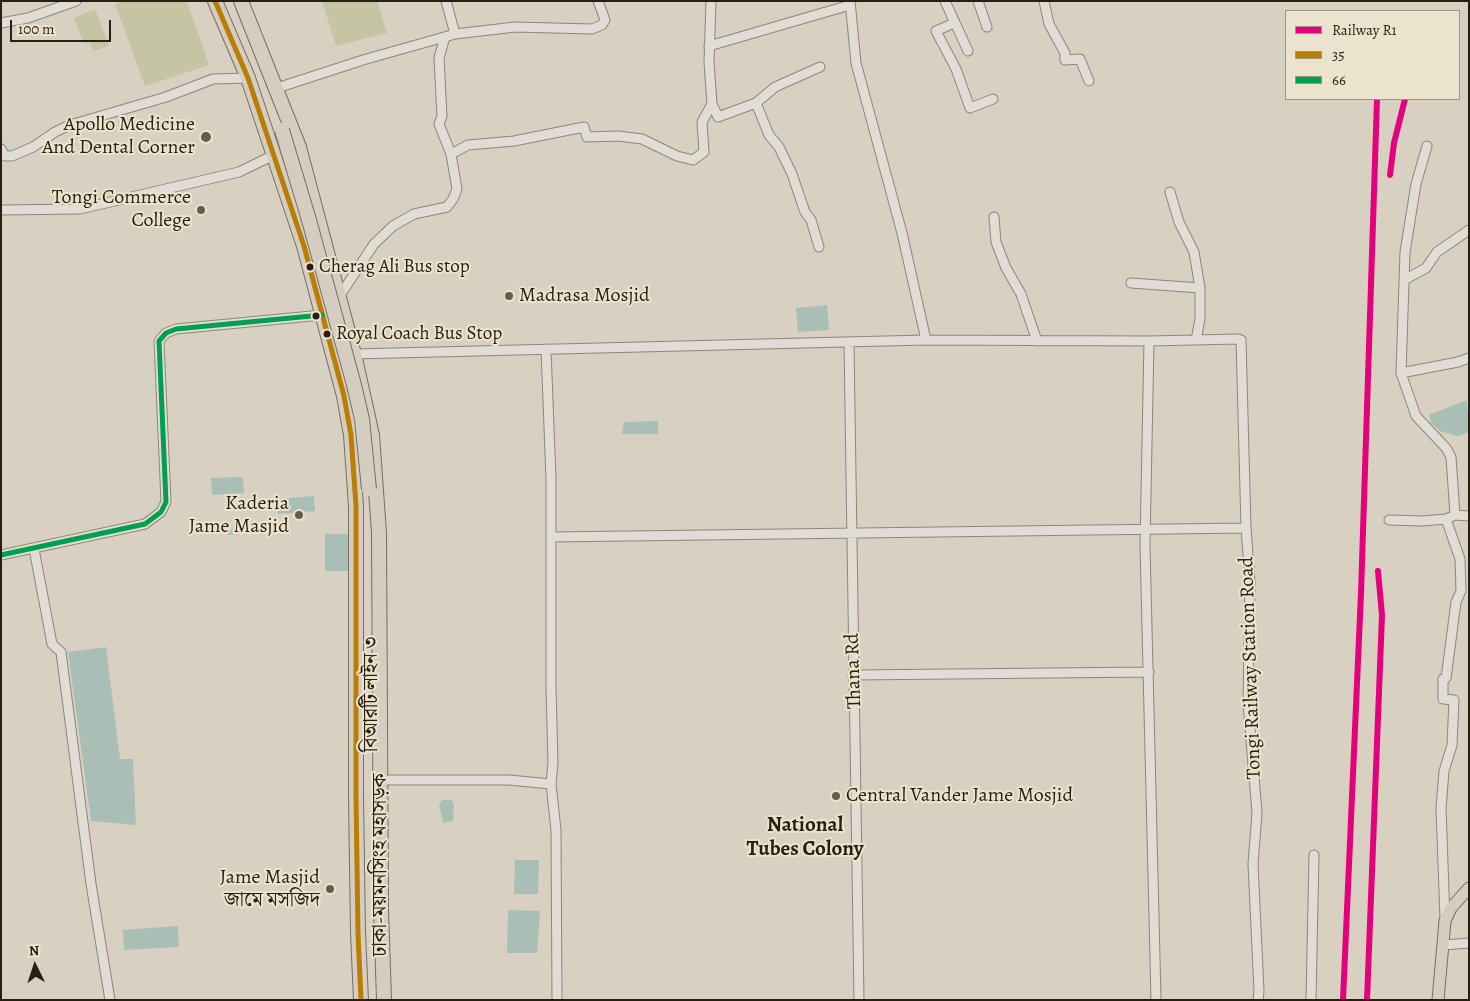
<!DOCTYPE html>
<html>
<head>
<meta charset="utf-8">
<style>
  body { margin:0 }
  #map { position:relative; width:1470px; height:1001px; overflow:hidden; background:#d8d0c0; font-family:Alegreya,serif }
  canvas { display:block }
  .frame { position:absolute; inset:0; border:2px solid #2a1d11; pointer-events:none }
  .legend { position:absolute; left:1285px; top:10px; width:175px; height:90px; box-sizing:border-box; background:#ece3cf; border:1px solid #9e9483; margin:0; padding:6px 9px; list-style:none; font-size:15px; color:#2a1d11 }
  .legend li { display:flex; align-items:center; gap:10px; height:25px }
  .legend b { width:25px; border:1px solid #9e9483 }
  .north { position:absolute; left:10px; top:941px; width:50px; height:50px; -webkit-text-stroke:4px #ece3cf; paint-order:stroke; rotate:356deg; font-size:14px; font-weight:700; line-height:20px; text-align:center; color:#2a1d11 }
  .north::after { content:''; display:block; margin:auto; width:18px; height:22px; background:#2a1d11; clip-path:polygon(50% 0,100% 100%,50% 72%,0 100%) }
  .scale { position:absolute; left:10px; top:20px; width:101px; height:22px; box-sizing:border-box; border:2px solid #2a1d11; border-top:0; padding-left:6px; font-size:15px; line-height:18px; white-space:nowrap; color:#2a1d11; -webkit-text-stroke:4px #ece3cf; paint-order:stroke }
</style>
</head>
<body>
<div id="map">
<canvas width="1470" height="1001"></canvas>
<div class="frame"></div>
<ul class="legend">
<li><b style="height:6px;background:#e5007d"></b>Railway R1</li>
<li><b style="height:6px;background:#ba7d05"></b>35</li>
<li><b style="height:6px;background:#029f4e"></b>66</li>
</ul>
<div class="north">N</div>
<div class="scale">100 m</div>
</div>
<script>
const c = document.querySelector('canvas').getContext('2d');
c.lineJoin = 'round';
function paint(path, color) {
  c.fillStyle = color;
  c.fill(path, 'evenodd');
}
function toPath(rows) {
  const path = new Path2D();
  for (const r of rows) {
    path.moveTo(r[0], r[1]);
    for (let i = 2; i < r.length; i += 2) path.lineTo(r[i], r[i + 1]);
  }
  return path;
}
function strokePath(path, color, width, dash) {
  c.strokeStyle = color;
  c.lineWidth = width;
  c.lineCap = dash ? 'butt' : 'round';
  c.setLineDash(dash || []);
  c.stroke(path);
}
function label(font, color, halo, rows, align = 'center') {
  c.font = font + ' Alegreya,"Noto Serif Bengali",serif';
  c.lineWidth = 4;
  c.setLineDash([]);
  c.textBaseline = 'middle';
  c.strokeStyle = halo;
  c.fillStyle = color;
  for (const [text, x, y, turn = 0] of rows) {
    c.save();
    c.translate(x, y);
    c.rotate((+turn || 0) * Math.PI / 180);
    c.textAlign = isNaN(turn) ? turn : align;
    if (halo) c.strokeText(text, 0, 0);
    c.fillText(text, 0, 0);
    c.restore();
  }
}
paint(toPath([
  [123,1,187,1,209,65,145,86,115,4],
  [322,1,377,1,387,33,336,46],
  [95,9,109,46,94,51,90,42,84,44,74,18]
]), '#c5c5a3');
paint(toPath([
  [827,305,829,330,798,332,796,308],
  [1467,400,1469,432,1458,436,1440,431,1431,423,1429,415],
  [658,421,658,434,622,434,624,422],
  [243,477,244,493,212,495,211,478],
  [314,496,315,511,278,514,277,499],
  [261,526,261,532,228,535,227,530],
  [325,534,351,534,351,571,325,571],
  [106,647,120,759,133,759,136,825,91,821,68,652],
  [442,800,452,800,454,804,453,821,443,823,439,805],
  [515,860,539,860,538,894,514,894],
  [508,910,540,911,537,953,507,953],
  [178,926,179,947,124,950,123,930]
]), '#a9bfb6');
const minor = toPath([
  [446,1,455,34],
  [850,1,856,63,902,233,926,340],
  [945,1,968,51],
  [978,1,987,27],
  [1044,1,1049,24,1065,53,1065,60,1080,59,1089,81],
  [1,23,28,18,76,1],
  [954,23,936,31,956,69,970,108,993,99],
  [709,46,850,5],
  [277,88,363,60,455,34,515,27,592,29,602,25,605,20,598,1],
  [756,103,769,135,779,147,792,174,805,212,811,220,819,247],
  [712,104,718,117,756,103,775,87,820,67],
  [1427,146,1416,184,1405,252,1401,373,1416,416,1446,448,1451,457,1455,515],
  [1,149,5,156,12,156,33,147,55,132,70,125,166,97,213,79,248,78],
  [451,154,468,145,514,141,584,127,587,137,618,136,642,139,677,156,693,160,704,152,702,122,712,104,709,62,711,1],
  [1170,192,1179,222,1194,252,1200,288,1200,319,1196,340],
  [1,210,80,209,239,172,274,155],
  [994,217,996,242,1006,268,1021,294,1037,341],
  [1404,280,1426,268,1437,252,1469,230],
  [1131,283,1200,288],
  [339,297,374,244,393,226,414,214,447,207,453,199,457,189,451,154,439,124,442,116,439,58,445,37],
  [1149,341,1145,545,1156,1000],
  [849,343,859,1000],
  [354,354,926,340,1149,341,1238,339,1241,340,1246,528,1250,582,1248,703,1257,813,1253,864,1259,991,1258,1000],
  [1401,373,1458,362,1469,358],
  [1389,520,1422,521,1446,519,1455,515,1469,516],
  [551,537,1246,528],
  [34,549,52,644,61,652,91,884,110,1000],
  [1,555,145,524,161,512,166,502,159,341,166,333,176,329,322,315],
  [853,675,1149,672],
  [380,780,509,780,551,784,553,763,551,688,551,479,546,349],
  [551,784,556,830,557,1000],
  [1445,919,1441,808,1444,771,1452,745,1454,700,1443,699,1443,679,1446,678,1456,602,1461,591,1460,559,1446,519],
  [1444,945,1469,943],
  [1311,1000,1314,855]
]);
const major = toPath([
  [1438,1000,1445,921,1451,908,1469,888]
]);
const highway = toPath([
  [215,1,248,78,304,246,344,396,351,435,356,506,356,797,358,933,361,1000],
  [241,1,299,147,354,354,372,435,379,533,381,909,384,1000]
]);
strokePath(minor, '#8c867c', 11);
strokePath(major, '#746e64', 13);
strokePath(highway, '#746e64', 16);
strokePath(minor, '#e1ddd4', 9);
strokePath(major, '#d5cdc0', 11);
strokePath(highway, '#d5cdc0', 14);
const highwayBridge = toPath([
  [282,130,309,220,354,385,362,419,369,489]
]);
strokePath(highwayBridge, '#746e64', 16, []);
strokePath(highwayBridge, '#d5cdc0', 14);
strokePath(toPath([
  [215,1,248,78,304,246,344,396,351,435,356,506,356,797,358,933,361,1000]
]), '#ba7d05', 5);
strokePath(toPath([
  [1,555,145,524,161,512,166,502,159,341,166,333,176,329,322,315]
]), '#029f4e', 5);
strokePath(toPath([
  [1390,175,1394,143,1405,99],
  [1343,1000,1361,593,1377,99],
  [1367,1000,1382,615,1378,571]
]), '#e5007d', 6);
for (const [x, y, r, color] of [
  [206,137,6,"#675c4e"],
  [201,210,5,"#675c4e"],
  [310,267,4.5,"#2a1d11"],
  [509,296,5,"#675c4e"],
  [316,316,4.5,"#2a1d11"],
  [327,334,4.5,"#2a1d11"],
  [299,515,5,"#675c4e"],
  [836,796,5,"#675c4e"],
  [330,889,5,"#675c4e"]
]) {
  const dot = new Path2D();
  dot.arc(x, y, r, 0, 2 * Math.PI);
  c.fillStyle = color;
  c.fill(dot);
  strokePath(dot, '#ece3cf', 2);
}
label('19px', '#2a1d11', '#ece3cf', [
  ["Cherag Ali Bus stop",319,267],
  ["Royal Coach Bus Stop",336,334]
], 'left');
label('20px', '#2a1d11', '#ece3cf', [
  ["Apollo Medicine",195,125],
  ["And Dental Corner",195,148],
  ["Tongi Commerce",191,198],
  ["College",191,221],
  ["Madrasa Mosjid",519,296,"left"],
  ["Kaderia",289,504],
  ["Jame Masjid",289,527],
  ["Central Vander Jame Mosjid",846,796,"left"],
  ["Jame Masjid",320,878],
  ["জামে মসজিদ",320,901]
], 'right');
label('20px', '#2a1d11', '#ece3cf', [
  ["Tongi Railway Station Road",1251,668,-92],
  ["Thana Rd",854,671,-92],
  ["বিআরটি লাইন ৩",372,694,-90],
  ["ঢাকা-ময়মনসিংহ মহাসড়ক",381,865,-90]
]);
label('bold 21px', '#2a1d11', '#ece3cf', [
  ["National",805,826],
  ["Tubes Colony",805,850]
]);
</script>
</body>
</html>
